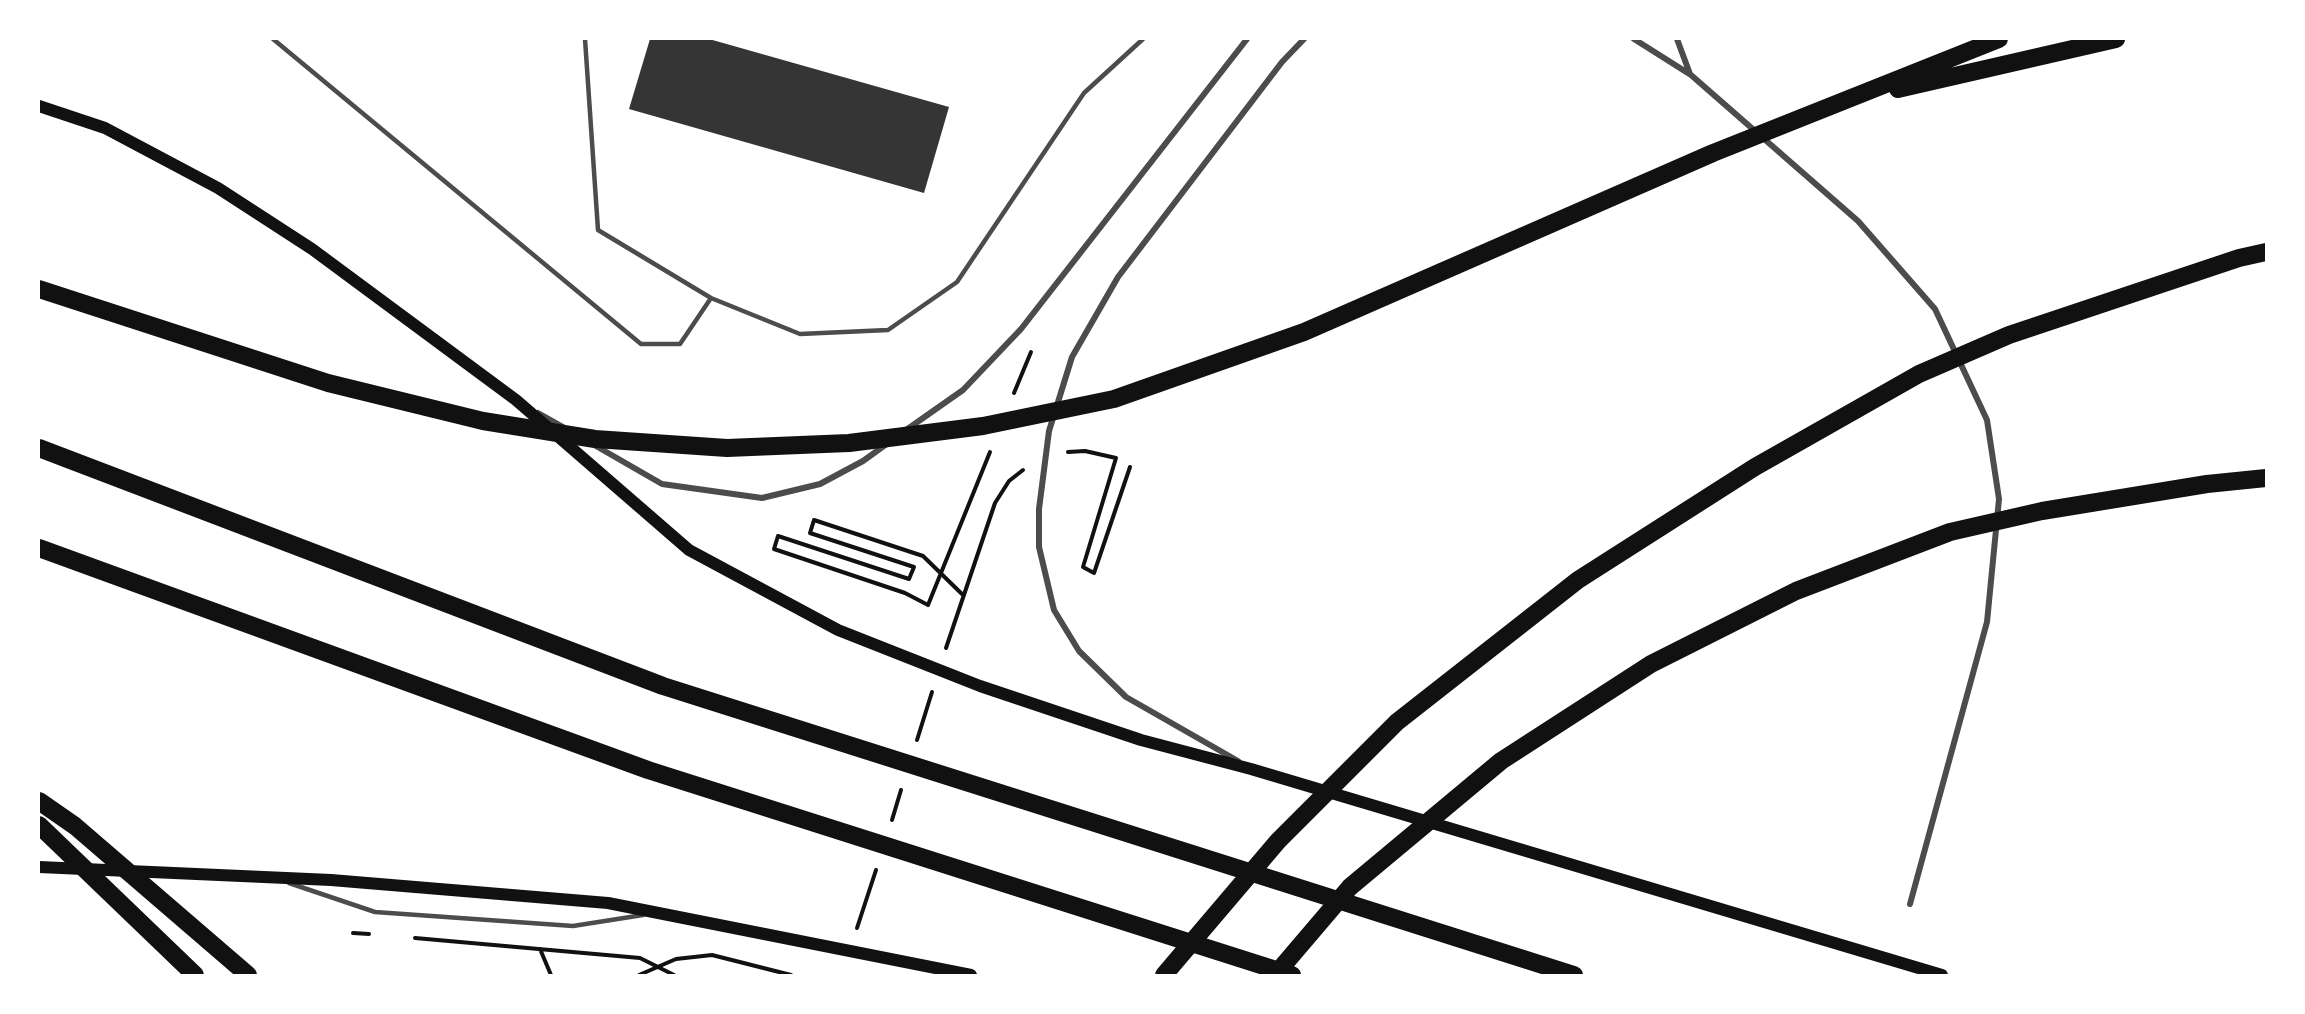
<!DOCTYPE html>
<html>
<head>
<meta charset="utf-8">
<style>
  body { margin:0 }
  #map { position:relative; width:2305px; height:1014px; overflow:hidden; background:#fff; font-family:Poppins,sans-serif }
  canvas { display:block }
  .frame { position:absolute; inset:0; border:40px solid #fff; pointer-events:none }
</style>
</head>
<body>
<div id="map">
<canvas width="2305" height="1014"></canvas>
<div class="frame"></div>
</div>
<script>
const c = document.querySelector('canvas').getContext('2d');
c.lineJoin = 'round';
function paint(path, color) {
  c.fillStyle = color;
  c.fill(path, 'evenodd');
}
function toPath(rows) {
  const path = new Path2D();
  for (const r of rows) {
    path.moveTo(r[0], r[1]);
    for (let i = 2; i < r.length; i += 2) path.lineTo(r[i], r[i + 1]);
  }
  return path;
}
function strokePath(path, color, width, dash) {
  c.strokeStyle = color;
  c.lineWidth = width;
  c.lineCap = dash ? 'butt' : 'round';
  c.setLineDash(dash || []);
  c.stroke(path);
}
paint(toPath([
  [650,39,709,39,949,107,924,193,629,109]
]), '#353535');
strokePath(toPath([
  [1014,393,1031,352],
  [1068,452,1085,451,1116,458,1083,567,1094,573,1130,467],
  [963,595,923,556,814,520,810,533,914,567,909,579,778,536,774,549,905,593,928,605,990,452],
  [946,648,995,503,1009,481,1023,470],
  [917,740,932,692],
  [892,820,901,790],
  [857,928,876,870],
  [353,933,369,934],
  [415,938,640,958,674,975],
  [540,949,551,975],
  [639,975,676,959,712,955,791,975]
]), '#111', 4);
strokePath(toPath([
  [273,39,641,344,680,344,711,298],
  [585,39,598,230,711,298,800,334,888,330,957,282,1084,93,1143,39],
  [289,883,375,912,573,926,643,915]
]), '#4c4c4c', 4.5);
strokePath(toPath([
  [1634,39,1691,75,1858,221,1935,309,1987,420,1999,499,1987,622,1910,904],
  [1677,39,1690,74],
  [538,413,563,427],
  [906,430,963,390,1021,329,1247,39],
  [596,446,662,484,762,498,820,484,863,461,888,443],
  [1238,761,1126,697,1079,651,1054,610,1039,547,1039,509,1049,431,1072,357,1118,277,1282,62,1304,39]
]), '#4c4c4c', 6);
strokePath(toPath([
  [39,106,105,128,218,188,312,249,516,400,689,550,838,630,980,686,1141,740,1251,769,1942,975],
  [39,867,331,880,608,903,971,975]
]), '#111', 12);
strokePath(toPath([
  [1898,89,2116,39],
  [39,289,328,383,483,421,595,439,727,448,849,443,983,426,1114,399,1304,332,1713,153,1999,39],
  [39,448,663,686,1574,975],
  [39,548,648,770,1292,975],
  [39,801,75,826,248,975],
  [39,825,195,975],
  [1164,975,1278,841,1397,722,1578,580,1755,467,1919,374,2009,335,2239,258,2266,252],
  [1275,975,1350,887,1501,761,1651,664,1796,591,1950,532,2042,511,2207,484,2266,478]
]), '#111', 18);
</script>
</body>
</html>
